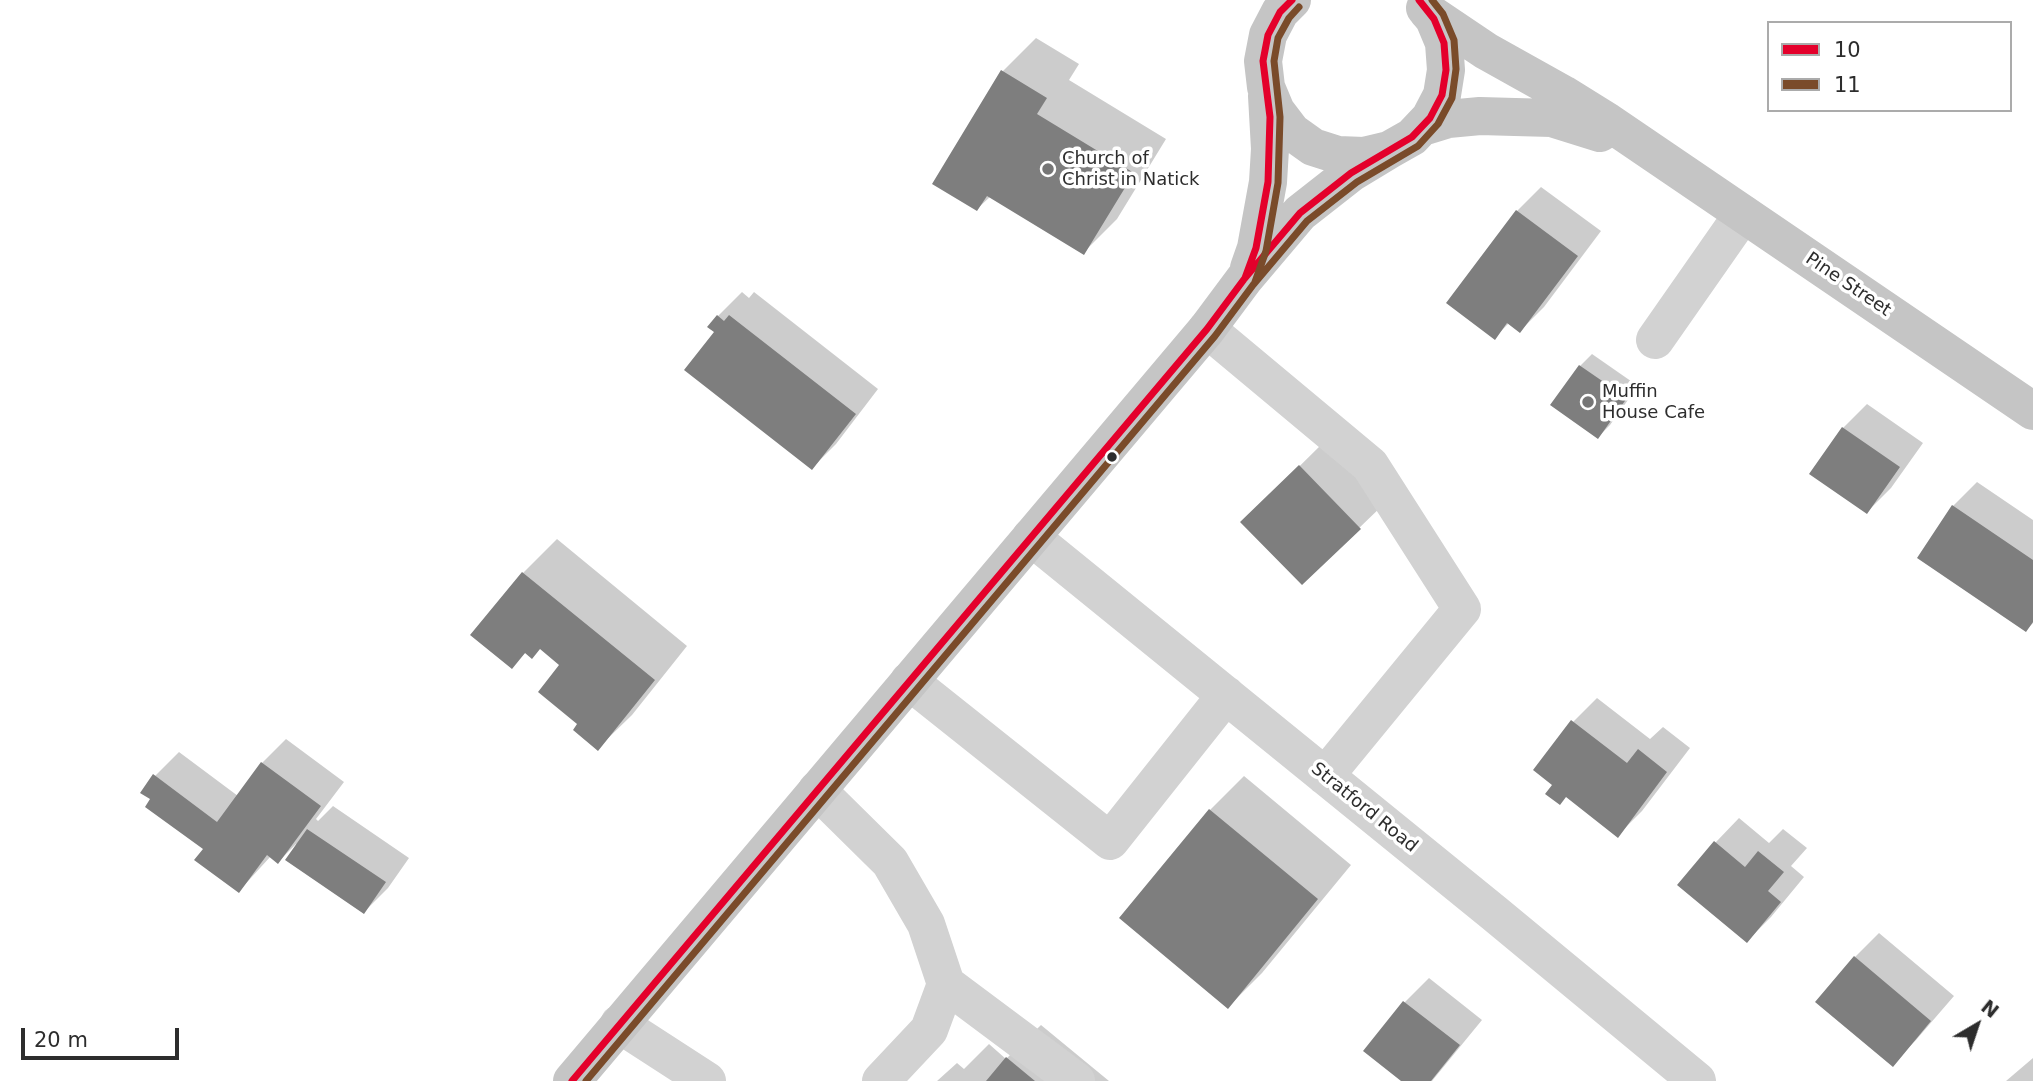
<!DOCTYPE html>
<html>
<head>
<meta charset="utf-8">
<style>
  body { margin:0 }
  #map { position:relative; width:2033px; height:1081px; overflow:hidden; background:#fff; font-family:"DejaVu Sans",sans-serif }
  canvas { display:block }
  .legend { position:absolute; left:1767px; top:21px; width:245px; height:91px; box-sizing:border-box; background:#fff; border:2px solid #ababab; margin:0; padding:9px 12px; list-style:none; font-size:21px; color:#2d2d2d }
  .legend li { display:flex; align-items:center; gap:14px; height:35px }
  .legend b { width:35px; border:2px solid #ababab }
  .north { position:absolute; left:1942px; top:990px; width:70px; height:70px; -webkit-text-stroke:5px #fff; paint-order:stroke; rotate:39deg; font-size:19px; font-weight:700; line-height:28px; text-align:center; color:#2d2d2d }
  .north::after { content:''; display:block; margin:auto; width:24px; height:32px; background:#2d2d2d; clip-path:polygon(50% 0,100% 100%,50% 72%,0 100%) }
  .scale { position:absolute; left:21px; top:1028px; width:158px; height:32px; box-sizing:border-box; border:4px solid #2d2d2d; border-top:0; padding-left:9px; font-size:21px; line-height:24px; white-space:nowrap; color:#2d2d2d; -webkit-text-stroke:5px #fff; paint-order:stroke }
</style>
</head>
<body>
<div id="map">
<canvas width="2033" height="1081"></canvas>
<ul class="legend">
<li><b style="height:9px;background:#e4002b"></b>10</li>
<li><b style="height:9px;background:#7a4b2a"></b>11</li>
</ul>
<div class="north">N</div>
<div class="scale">20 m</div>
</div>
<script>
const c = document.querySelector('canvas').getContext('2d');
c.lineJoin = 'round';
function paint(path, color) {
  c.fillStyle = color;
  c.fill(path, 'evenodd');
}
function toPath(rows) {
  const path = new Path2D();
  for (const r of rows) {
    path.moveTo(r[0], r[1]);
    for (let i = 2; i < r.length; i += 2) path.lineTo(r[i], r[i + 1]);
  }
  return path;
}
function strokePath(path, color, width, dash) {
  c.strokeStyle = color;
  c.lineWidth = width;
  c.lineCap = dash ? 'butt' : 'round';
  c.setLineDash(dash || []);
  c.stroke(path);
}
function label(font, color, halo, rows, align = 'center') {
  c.font = font + ' "DejaVu Sans",sans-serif';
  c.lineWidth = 7;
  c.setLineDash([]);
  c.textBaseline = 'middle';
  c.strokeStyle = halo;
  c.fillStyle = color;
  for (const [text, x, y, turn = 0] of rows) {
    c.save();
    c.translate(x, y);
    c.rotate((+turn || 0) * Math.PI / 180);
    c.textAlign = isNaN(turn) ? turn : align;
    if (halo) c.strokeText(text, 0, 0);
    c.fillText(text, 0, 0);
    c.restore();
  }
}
paint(toPath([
  [1036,38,1079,64,1069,80,1166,139,1117,219,1083,253,991,196,977,209,1002,72],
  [1541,187,1601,231,1544,307,1520,331,1510,322,1495,337,1517,211],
  [742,292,749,298,754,292,878,389,836,444,812,468,717,332,718,316],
  [1592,354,1638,386,1610,425,1598,437,1580,366],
  [1867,404,1923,443,1891,488,1867,512,1843,428],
  [1324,442,1384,504,1302,583,1243,522],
  [1977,482,2033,520,2033,623,2026,630,1919,557,1953,506],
  [557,539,687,646,632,715,598,748,580,724,562,665,541,648,526,652,512,666,473,634,523,573],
  [1597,698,1650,739,1663,727,1690,748,1642,811,1618,835,1573,722],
  [286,739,344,782,316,819,318,821,333,806,409,858,388,888,364,912,296,844,278,862,271,856,239,891,205,849,152,799,155,776,179,752,238,796,262,763],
  [1244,776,1351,865,1262,973,1228,1007,1121,918,1210,810],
  [1739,818,1769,843,1783,829,1807,848,1791,866,1804,877,1771,917,1747,941,1679,885,1716,842],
  [1879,933,1954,996,1916,1040,1892,1064,1855,957],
  [1429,978,1482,1020,1432,1081,1404,1081,1366,1051,1405,1002],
  [1041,1025,1109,1081,937,1081,957,1063,964,1069,989,1044,1006,1059],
  [2033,1058,2033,1081,2006,1081]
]), '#0003');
paint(toPath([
  [1001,70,1047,98,1037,114,1134,173,1084,255,987,196,977,211,932,184],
  [1516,210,1578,256,1520,333,1507,323,1495,340,1446,303],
  [717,315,724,321,729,315,856,414,812,470,684,370,714,332,707,327],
  [1579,365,1627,398,1598,439,1550,405],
  [1842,427,1900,467,1867,514,1809,474],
  [1299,465,1361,529,1302,585,1240,522],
  [1952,505,2033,560,2033,622,2026,632,1917,558],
  [522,572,655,680,598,751,573,730,577,724,538,692,559,665,540,649,532,659,525,653,512,669,470,635],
  [1571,720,1627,763,1638,749,1667,772,1618,838,1566,797,1560,805,1545,794,1552,785,1533,770],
  [261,762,321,806,278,864,267,855,239,893,194,860,203,849,145,807,150,799,140,793,153,774,217,822],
  [1209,809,1318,899,1228,1009,1119,918],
  [307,829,386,882,364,914,285,860],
  [1714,841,1745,867,1758,851,1784,872,1768,891,1781,902,1747,943,1677,885],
  [1854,956,1931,1021,1893,1067,1815,1002],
  [1403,1001,1460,1045,1431,1081,1401,1081,1363,1051],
  [1006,1057,1035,1081,986,1081]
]), '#7e7e7e');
strokePath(toPath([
  [1207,329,1370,465,1462,609,1325,776],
  [1655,340,1743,214],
  [1031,537,1494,913,1697,1081],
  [909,681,1110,841,1226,695],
  [817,790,890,862,926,924,946,984,929,1030,881,1081],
  [946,984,1076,1081],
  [619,1024,707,1081]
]), '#d2d2d2', 38);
strokePath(toPath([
  [1292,0,1280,12,1268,35,1263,61,1266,87,1276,111,1292,132,1313,147,1338,155,1364,156,1389,150,1412,137,1430,118,1442,95,1446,70,1444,43,1434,19,1425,8],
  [1428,12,1486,51,1563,94,1608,122,2033,411],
  [1422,127,1448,119,1480,116,1515,117,1552,118,1600,133],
  [1249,268,1256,248,1268,182,1270,149,1267,96],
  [572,1081,1207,329,1245,278,1300,213,1351,173,1389,150]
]), '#c5c5c5', 38);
strokePath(toPath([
  [1245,278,1256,248,1268,182,1270,117,1263,61,1268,35,1280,12,1292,0],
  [572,1081,1207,329,1245,278,1300,213,1351,173,1412,137,1430,118,1442,95,1446,70,1444,43,1434,19,1419,0]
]), '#e4002b', 7);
strokePath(toPath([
  [1255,282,1266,251,1278,183,1280,117,1274,61,1278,38,1289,18,1299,7],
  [586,1081,1215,336,1253,285,1307,221,1357,182,1418,146,1438,124,1452,98,1456,69,1454,40,1443,14,1432,0]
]), '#7a4b2a', 7);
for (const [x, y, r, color] of [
  [1048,169,7,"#767676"],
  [1588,402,7,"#767676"],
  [1112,457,6,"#2d2d2d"]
]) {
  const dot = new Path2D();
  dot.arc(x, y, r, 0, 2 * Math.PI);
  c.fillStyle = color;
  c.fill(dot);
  strokePath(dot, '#fff', 2.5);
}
label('18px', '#2d2d2d', '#fff', [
  ["Church of",1062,159],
  ["Christ in Natick",1062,180],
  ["Muffin",1602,392],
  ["House Cafe",1602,413]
], 'left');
label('18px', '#2d2d2d', '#fff', [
  ["Pine Street",1848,285,34],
  ["Stratford Road",1364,808,39]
]);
</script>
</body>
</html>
